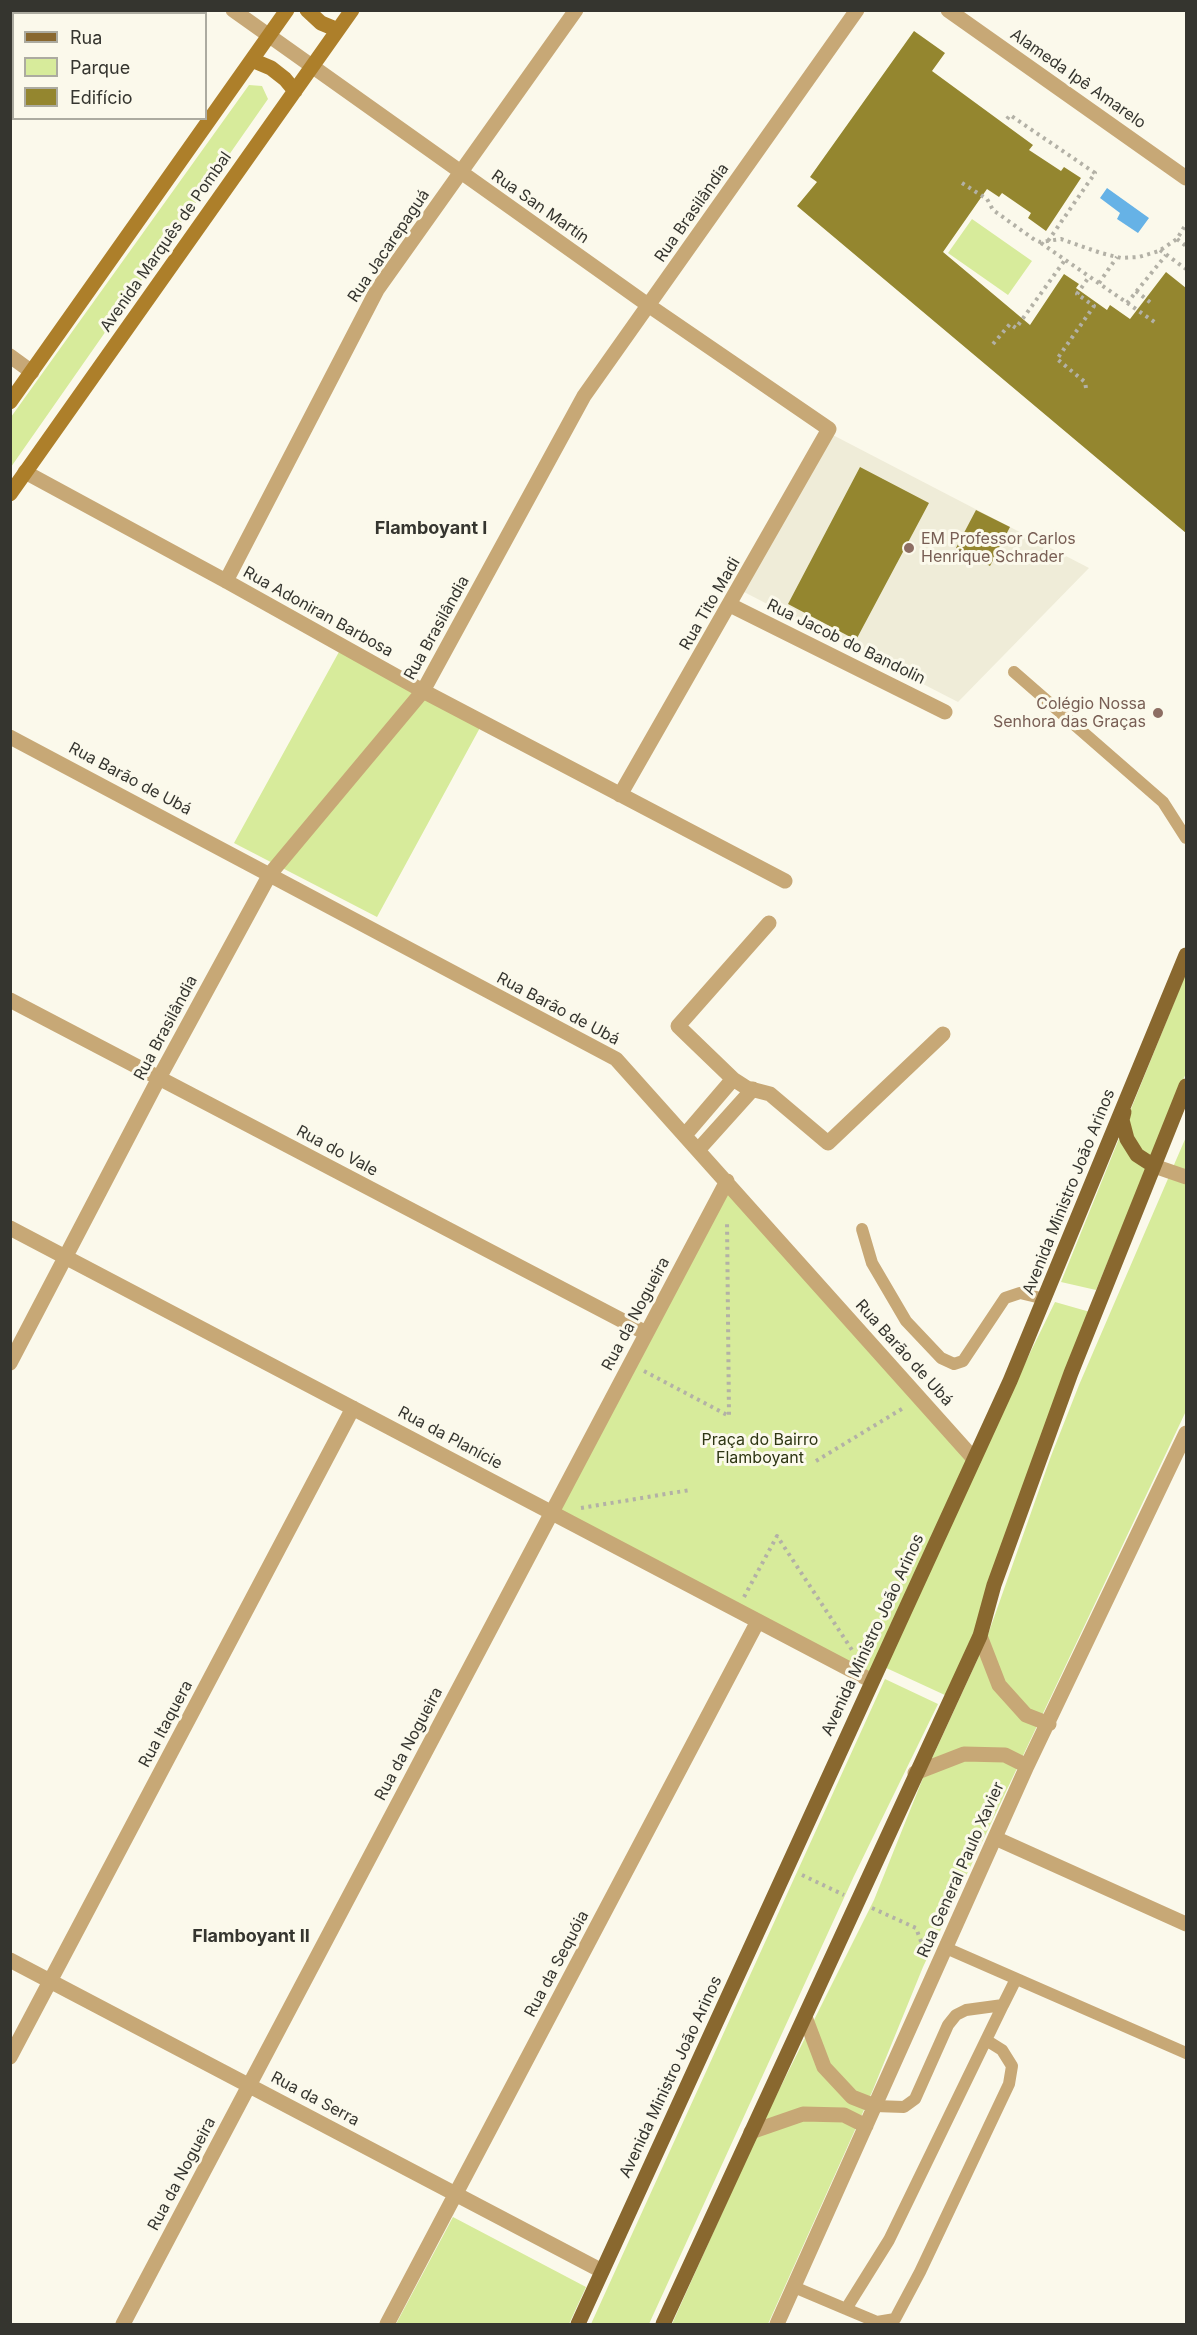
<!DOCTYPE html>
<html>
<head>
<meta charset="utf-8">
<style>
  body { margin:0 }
  #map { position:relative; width:1197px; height:2335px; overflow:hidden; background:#fbf9eb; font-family:Inter,sans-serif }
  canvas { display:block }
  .frame { position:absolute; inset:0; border:12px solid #35352f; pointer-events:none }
  .legend { position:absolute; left:12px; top:12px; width:195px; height:108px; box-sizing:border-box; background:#fbf9eb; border:2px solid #acaba0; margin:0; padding:8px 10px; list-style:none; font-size:18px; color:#35352f }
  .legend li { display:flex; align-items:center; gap:12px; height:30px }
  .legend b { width:30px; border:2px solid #acaba0 }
</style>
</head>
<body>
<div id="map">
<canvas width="1197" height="2335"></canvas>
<div class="frame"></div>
<ul class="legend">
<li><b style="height:8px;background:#89682f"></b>Rua</li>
<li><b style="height:16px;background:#d7eb9b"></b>Parque</li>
<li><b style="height:16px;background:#94862f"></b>Edifício</li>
</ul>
</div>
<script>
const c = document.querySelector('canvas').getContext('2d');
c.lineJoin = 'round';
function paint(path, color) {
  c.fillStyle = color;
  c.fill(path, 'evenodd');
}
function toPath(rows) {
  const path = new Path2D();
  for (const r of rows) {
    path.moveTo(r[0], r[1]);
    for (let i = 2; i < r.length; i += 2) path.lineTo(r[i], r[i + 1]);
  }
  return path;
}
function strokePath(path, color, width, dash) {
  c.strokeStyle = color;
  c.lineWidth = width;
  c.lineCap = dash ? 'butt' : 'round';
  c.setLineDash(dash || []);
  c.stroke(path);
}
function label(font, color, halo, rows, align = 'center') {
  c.font = font + ' Inter,sans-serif';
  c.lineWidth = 6;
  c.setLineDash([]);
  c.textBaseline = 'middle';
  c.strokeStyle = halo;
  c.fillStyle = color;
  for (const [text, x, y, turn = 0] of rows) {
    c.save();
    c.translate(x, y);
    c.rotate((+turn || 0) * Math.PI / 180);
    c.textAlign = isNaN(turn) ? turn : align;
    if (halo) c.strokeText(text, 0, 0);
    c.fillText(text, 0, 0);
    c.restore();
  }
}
paint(toPath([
  [829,433,1089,568,958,702,744,592]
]), '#efecd8');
paint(toPath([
  [249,85,262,86,268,99,11,467,11,417],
  [972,219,1032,261,1008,295,948,253],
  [340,650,482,724,377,917,234,843],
  [1186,973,1186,1073,1096,1290,1061,1282],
  [1186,1137,1186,1411,923,1967,872,2092,768,2324,672,2324,763,2122,874,1900,923,1778,985,1643,1051,1456,1079,1385],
  [727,1181,974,1459,872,1681,552,1512],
  [1055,1302,1090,1312,982,1625,947,1696,882,1666,977,1461],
  [885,1679,938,1704,854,1876,649,2324,591,2324],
  [453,2217,586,2287,569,2324,396,2324]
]), '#d7eb9b');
paint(toPath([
  [1107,188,1149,218,1138,233,1117,219,1120,213,1100,198]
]), '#66b2e6');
paint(toPath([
  [914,31,945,53,932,71,1033,145,1029,150,1061,171,1064,167,1081,178,1046,231,1028,218,1031,213,1002,193,999,197,987,189,943,252,1030,325,1064,274,1079,284,1076,288,1107,310,1110,305,1130,319,1166,272,1186,288,1186,533,797,206,817,182,810,177],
  [860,467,929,503,856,640,788,604],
  [976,510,1010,527,990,566,956,548]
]), '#94862f');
strokePath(toPath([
  [1007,119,1010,115,1095,173,1048,241],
  [962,183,987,199,993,210,1035,240,1040,242,1061,239,1101,253,1121,258,1139,257,1159,251,1177,239,1186,224],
  [1177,239,1186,246],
  [1041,243,1156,323],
  [1160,250,1186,269],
  [1099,283,1117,257],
  [1136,291,1151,303],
  [1127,303,1166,255],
  [993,344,1010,324,1016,328,1065,260],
  [1086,388,1085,382,1057,359,1094,306,1077,294,1089,277],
  [644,1371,729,1416,727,1220],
  [816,1461,905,1407],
  [581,1508,690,1490],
  [744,1597,777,1536,852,1650],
  [802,1875,844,1895],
  [872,1908,916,1928,925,1952]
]), '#b3b1a6', 4, [3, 4.5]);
strokePath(toPath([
  [1014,672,1163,802,1186,838],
  [862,1229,872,1263,906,1321,941,1358,954,1364,963,1361,1005,1298,1020,1293,1045,1299],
  [946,1948,1186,2053],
  [986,2040,1002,2050,1012,2066,1009,2084,920,2272,895,2319,877,2322,846,2309,889,2240,1003,2005],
  [875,2106,904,2107,915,2099,948,2025,956,2015,966,2010,1003,2005,1016,1979],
  [794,2287,846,2309]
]), '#c7a876', 12);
strokePath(toPath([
  [233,10,648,305,829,429,620,795],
  [948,10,1186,178],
  [10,22,14,18],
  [10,356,32,372],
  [25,472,226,581,423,691,785,881],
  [226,581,377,290,576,10],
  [730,605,945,712],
  [10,737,616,1059,974,1459],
  [10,1000,646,1333],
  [733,1079,747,1088,770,1094,828,1143,943,1034],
  [685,1135,733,1079,678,1026,769,923],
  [699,1149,753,1089],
  [1154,1166,1186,1177],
  [10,1228,872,1681],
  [10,1363,159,1078,270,874,423,691,584,396,857,10],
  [980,1636,999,1685,1026,1715,1049,1724],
  [915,1773,964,1754,1005,1755,1027,1766],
  [995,1838,1186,1924],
  [10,1960,602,2271],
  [805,2017,824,2067,852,2097,875,2106],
  [10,2057,353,1408],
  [751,2132,803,2114,844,2115,866,2126],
  [123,2324,727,1181],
  [387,2324,758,1621],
  [777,2324,1027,1766,1186,1433]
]), '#c7a876', 15);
strokePath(toPath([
  [307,10,321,23,338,30],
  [252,60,271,68,285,79,295,91],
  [10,402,287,10],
  [10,494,352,10]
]), '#ad7f2a', 15);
strokePath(toPath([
  [1124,1112,1122,1120,1127,1139,1137,1155,1154,1166],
  [578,2324,1010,1381,1186,955],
  [663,2324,980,1636,994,1585,1071,1373,1186,1086]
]), '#89682f', 15);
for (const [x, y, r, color] of [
  [909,548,6,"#8d6e63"],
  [1158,713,6,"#8d6e63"]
]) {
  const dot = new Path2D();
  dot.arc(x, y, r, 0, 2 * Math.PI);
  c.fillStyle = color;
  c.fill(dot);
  strokePath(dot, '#fbf9eb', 2);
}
label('16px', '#35352f', '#fbf9eb', [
  ["Alameda Ipê Amarelo",1078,79,35],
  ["Rua San Martín",540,207,35],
  ["Rua Brasilândia",692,213,-55],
  ["Avenida Marquês de Pombal",166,242,-55],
  ["Rua Jacarepaguá",389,246,-56],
  ["Rua Tito Madi",710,604,-60],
  ["Rua Adoniran Barbosa",318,612,29],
  ["Rua Brasilândia",437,628,-61],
  ["Rua Jacob do Bandolin",846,642,26],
  ["Rua Barão de Ubá",130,779,28],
  ["Rua Barão de Ubá",558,1009,28],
  ["Rua Brasilândia",166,1028,-62],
  ["Rua do Vale",337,1151,28],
  ["Avenida Ministro João Arinos",1069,1192,-68],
  ["Rua da Nogueira",636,1314,-62],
  ["Rua Barão de Ubá",904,1353,48],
  ["Rua da Planície",450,1438,28],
  ["Avenida Ministro João Arinos",873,1635,-65],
  ["Rua Itaquera",166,1724,-62],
  ["Rua da Nogueira",409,1744,-62],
  ["Rua General Paulo Xavier",961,1870,-66],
  ["Rua da Sequóia",557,1964,-62],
  ["Avenida Ministro João Arinos",671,2077,-65],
  ["Rua da Serra",315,2099,28],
  ["Rua da Nogueira",182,2174,-62]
]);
label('16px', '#785e54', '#fbf9eb', [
  ["EM Professor Carlos",921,539],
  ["Henrique Schrader",921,557],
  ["Colégio Nossa",1146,704,"right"],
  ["Senhora das Graças",1146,722,"right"]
], 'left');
label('16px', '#2e3614', '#fbf9eb', [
  ["Praça do Bairro",760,1440],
  ["Flamboyant",760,1458]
]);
label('bold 18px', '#35352f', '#fbf9eb', [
  ["Flamboyant I",431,529],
  ["Flamboyant II",251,1937]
]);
</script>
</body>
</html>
